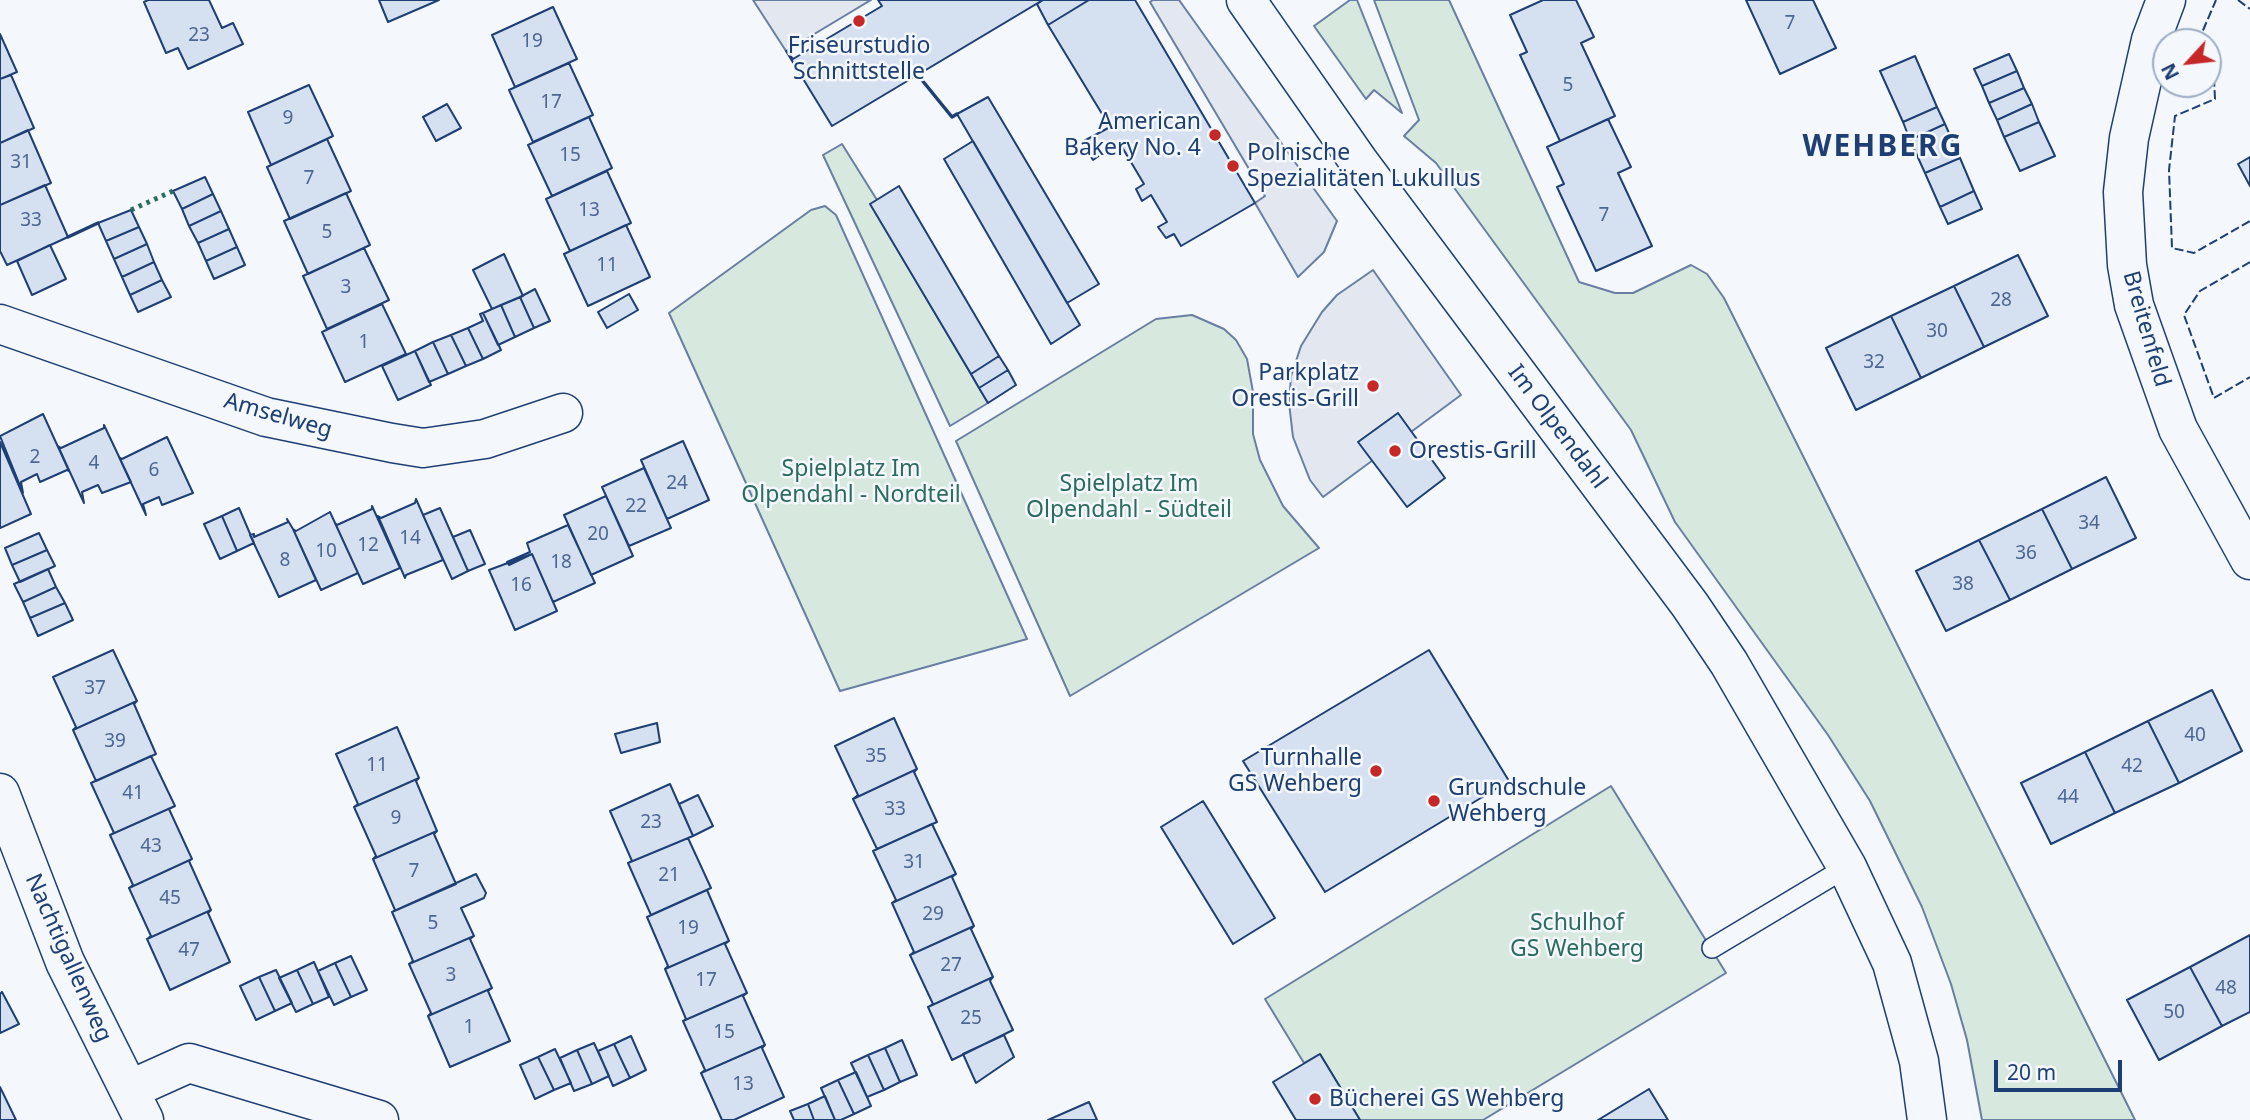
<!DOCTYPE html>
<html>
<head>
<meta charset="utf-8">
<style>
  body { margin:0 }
  #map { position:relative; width:2250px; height:1120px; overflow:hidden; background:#f4f7fb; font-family:"Noto Sans",sans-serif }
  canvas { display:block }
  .north { position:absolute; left:2152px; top:28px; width:70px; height:70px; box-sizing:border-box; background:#f4f7fb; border:2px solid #9eadc5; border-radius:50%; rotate:243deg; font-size:19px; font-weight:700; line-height:28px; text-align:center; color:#1d3f73 }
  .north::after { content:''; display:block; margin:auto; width:24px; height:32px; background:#c62828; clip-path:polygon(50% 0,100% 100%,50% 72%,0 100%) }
  .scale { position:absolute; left:1994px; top:1060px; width:128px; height:32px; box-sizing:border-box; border:4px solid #1d3f73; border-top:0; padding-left:9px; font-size:21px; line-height:24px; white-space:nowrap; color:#1d3f73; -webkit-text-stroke:5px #f4f7fb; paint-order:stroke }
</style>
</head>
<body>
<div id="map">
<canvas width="2250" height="1120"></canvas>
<div class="north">N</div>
<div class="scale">20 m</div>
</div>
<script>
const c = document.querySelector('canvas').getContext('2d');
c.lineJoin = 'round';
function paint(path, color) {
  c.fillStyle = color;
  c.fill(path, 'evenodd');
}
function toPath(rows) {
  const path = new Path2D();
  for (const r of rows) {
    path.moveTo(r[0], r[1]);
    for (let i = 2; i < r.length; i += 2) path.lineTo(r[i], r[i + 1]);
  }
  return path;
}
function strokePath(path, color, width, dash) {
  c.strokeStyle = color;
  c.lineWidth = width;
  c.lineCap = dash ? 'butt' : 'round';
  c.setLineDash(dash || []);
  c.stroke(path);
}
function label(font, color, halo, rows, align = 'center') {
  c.font = font + ' "Noto Sans",sans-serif';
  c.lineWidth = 5;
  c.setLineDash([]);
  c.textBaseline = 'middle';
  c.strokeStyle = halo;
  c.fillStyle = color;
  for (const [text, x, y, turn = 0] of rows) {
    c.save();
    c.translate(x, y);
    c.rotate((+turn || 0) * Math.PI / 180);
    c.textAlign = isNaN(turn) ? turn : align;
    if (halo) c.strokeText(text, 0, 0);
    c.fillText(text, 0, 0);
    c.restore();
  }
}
const green = toPath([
  [1350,0,1357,0,1402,113,1374,90,1366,99,1314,26,1350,0],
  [1374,0,1449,0,1579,282,1615,293,1633,293,1691,265,1707,274,1724,298,2135,1120,1982,1120,1967,1040,1951,984,1922,907,1870,801,1828,735,1675,522,1631,430,1436,163,1404,136,1419,120,1374,0],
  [842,144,877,200,871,204,988,403,950,426,823,155,842,144],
  [825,206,836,215,1027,639,840,691,669,313,811,210,825,206],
  [1192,315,1224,329,1236,340,1247,359,1253,392,1253,434,1260,460,1283,506,1319,548,1070,696,956,441,1156,319,1192,315],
  [1611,786,1726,973,1483,1120,1360,1120,1320,1054,1304,1063,1265,999,1611,786]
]);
paint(green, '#d7e8df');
strokePath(green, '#687fa3', 2);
const parking = toPath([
  [753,0,871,0,786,51,753,0],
  [1153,0,1179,0,1337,221,1324,252,1298,277,1255,203,1265,196,1150,2,1153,0],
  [1373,270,1461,395,1323,497,1310,480,1293,437,1289,403,1291,376,1301,346,1322,312,1337,295,1373,270]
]);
paint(parking, '#e3e8f0');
strokePath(parking, '#687fa3', 2);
const building = toPath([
  [148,0,209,0,222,28,233,23,243,44,188,69,178,48,166,53,144,2,148,0],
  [379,0,439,0,388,22,379,0],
  [878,0,1043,0,832,126,786,51,793,59,882,6,878,0],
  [1043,0,1089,0,1048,25,1037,4,1043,0],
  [1089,0,1135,0,1255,203,1181,246,1174,234,1166,238,1158,227,1167,222,1151,195,1142,201,1136,189,1144,184,1119,142,1093,160,1082,142,1110,127,1048,25,1089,0],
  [1543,0,1576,0,1594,37,1581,43,1615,116,1560,141,1520,55,1527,52,1510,15,1543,0],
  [1746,0,1813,0,1836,48,1780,74,1746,0],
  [553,7,577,59,515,87,492,35,553,7],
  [0,34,17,72,0,79,0,34],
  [2009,54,2017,71,1982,86,1974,69,2009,54],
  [1915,56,1937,107,1903,122,1880,71,1915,56],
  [569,63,593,115,533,142,509,90,569,63],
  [2017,71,2024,88,1989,103,1982,86,2017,71],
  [11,75,34,128,0,143,0,79,11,75],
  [309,85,333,136,271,165,248,112,309,85],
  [2024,88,2032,104,1997,120,1989,103,2024,88],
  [988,97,1099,284,1067,303,957,114,988,97],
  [447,104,461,128,436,141,423,117,447,104],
  [2032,104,2039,122,2004,137,1997,120,2032,104],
  [1937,107,1945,124,1910,140,1903,122,1937,107],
  [589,117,612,168,552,196,528,145,589,117],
  [1608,119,1631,167,1618,173,1652,246,1596,271,1557,187,1564,184,1547,147,1608,119],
  [2039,122,2055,156,2020,171,2004,137,2039,122],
  [1945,124,1960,158,1925,173,1910,140,1945,124],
  [28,130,51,183,0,205,0,143,28,130],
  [327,139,351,191,290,219,267,167,327,139],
  [973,141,1080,325,1051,344,944,159,973,141],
  [2250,157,2250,186,2238,164,2250,157],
  [1960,158,1974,191,1940,207,1925,173,1960,158],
  [607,171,631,223,570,251,546,199,607,171],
  [205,177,213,194,182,209,173,191,205,177],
  [45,185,68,237,7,265,0,251,0,205,45,185],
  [899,186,999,356,971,374,870,204,899,186],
  [1974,191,1982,209,1948,224,1940,207,1974,191],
  [346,193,370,245,308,274,284,221,346,193],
  [213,194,221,211,189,226,182,209,213,194],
  [131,210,139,227,106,241,98,223,131,210],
  [221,211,229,229,198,243,189,226,221,211],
  [626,225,650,277,588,306,564,254,626,225],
  [139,227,147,244,114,259,106,241,139,227],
  [229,229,237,247,206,261,198,243,229,229],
  [147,244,154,262,122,277,114,259,147,244],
  [50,245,66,279,32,295,17,261,50,245],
  [237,247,245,265,214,279,206,261,237,247],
  [364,248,389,300,327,329,303,276,364,248],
  [504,254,523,296,492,309,473,270,504,254],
  [2018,255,2048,316,1984,347,1954,286,2018,255],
  [154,262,162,280,130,295,122,277,154,262],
  [162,280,171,297,138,312,130,295,162,280],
  [1954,286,1984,347,1921,378,1891,316,1954,286],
  [535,289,550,321,534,328,520,297,535,289],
  [629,294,638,310,607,328,598,312,629,294],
  [520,297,534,328,515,337,501,305,520,297],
  [382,304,406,354,345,382,322,332,382,304],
  [501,305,515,337,498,345,483,313,501,305],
  [483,313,501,350,483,359,468,328,483,321,480,314,483,313],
  [1891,316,1921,378,1856,410,1826,348,1891,316],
  [468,328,483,359,466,366,451,335,468,328],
  [451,335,466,366,448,374,433,342,451,335],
  [433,342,448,374,429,382,415,351,433,342],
  [415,351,431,385,398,400,382,366,415,351],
  [999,356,1008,370,979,388,971,374,999,356],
  [1008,370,1016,385,988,403,979,388,1008,370],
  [1398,413,1445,478,1407,507,1358,442,1398,413],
  [43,414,69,471,67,470,40,482,37,474,21,482,23,493,0,436,43,414],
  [104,425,131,482,102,493,98,485,82,492,84,503,58,446,61,448,104,428,104,425],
  [167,437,193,493,162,505,159,497,143,504,146,515,119,457,122,459,167,437],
  [683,441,709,500,667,519,641,460,683,441],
  [0,442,31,514,0,528,0,442],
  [644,468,671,528,629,546,602,487,644,468],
  [2106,477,2136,538,2072,569,2042,509,2106,477],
  [606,496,633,556,591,575,564,515,606,496],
  [416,499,443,560,406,575,405,578,378,516,381,518,415,503,416,499],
  [372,506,400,568,363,584,335,523,337,525,372,509,372,506],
  [239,508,254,543,237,551,222,516,239,508],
  [440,508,468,571,452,579,423,515,440,508],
  [2042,509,2072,569,2010,600,1979,540,2042,509],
  [330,512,358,573,321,590,293,529,296,531,330,512],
  [222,516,237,551,220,559,204,524,222,516],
  [287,519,293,529,316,580,279,597,250,535,254,534,254,537,288,522,287,519],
  [568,525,595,583,553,602,532,554,509,565,507,562,530,552,527,543,568,525],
  [470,530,485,564,468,571,453,537,470,530],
  [39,533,47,550,12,565,5,548,39,533],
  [1979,540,2010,600,1946,631,1916,571,1979,540],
  [47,550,55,566,20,582,12,565,47,550],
  [532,554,557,611,515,630,489,570,532,554],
  [48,569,56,587,23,602,14,584,48,569],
  [56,587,65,603,30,618,23,602,56,587],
  [65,603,73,620,38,636,30,618,65,603],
  [113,650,137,701,73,730,76,727,53,677,113,650],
  [1429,650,1509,781,1325,892,1243,761,1429,650],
  [2212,690,2242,751,2179,783,2148,721,2212,690],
  [137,701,134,704,156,754,96,781,73,730,137,701],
  [894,718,917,769,853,799,858,795,835,746,894,718],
  [2148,721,2179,783,2115,813,2085,752,2148,721],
  [657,723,660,742,621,753,615,734,657,723],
  [397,727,419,778,354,807,358,804,336,754,397,727],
  [2085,752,2115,813,2051,844,2021,783,2085,752],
  [151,756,175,806,110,835,114,833,91,783,151,756],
  [917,769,914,772,937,822,877,849,853,799,917,769],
  [419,778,416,781,437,831,373,859,376,856,354,807,419,778],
  [670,784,693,836,628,863,632,861,610,811,670,784],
  [698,795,713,826,693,836,679,804,698,795],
  [1203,801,1275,918,1233,944,1161,827,1203,801],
  [175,806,169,809,192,859,129,888,133,885,110,835,175,806],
  [932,824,956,874,892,903,896,900,873,851,932,824],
  [437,831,434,834,456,884,392,912,395,910,373,859,437,831],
  [693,836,688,838,711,888,651,915,628,863,693,836],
  [192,859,189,861,211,910,147,939,151,936,129,888,192,859],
  [476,874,486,893,484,898,461,908,474,936,409,964,413,961,392,912,476,874],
  [956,874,952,877,974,926,910,955,914,952,892,903,956,874],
  [707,890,729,941,665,969,668,966,647,917,707,890],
  [211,910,208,913,230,962,170,990,147,939,211,910],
  [974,926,971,929,993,977,928,1007,933,1004,910,955,974,926],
  [2250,935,2250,1012,2222,1026,2190,967,2250,935],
  [474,936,470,939,492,988,428,1016,431,1013,409,964,474,936],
  [729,941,725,944,747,993,683,1021,686,1019,665,969,729,941],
  [351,956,367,990,351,997,335,963,351,956],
  [314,962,329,997,313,1004,297,970,314,962],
  [335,963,351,997,334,1005,318,971,335,963],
  [2190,967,2222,1026,2159,1060,2127,1000,2190,967],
  [276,970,292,1003,275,1011,259,977,276,970],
  [297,970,313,1004,296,1012,279,978,297,970],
  [259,977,275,1011,256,1020,240,986,259,977],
  [993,977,990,981,1013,1030,952,1060,928,1007,993,977],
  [492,988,488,991,510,1041,450,1067,428,1016,492,988],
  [2,992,19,1024,0,1033,0,994,2,992],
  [747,993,743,996,765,1045,701,1073,705,1070,683,1021,747,993],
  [1004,1035,1014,1057,976,1083,963,1054,1004,1035],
  [631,1036,646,1070,630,1078,614,1044,631,1036],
  [902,1040,917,1075,900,1082,885,1048,902,1040],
  [594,1043,609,1076,592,1084,577,1050,594,1043],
  [614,1044,630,1078,613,1086,598,1051,614,1044],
  [765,1045,762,1048,784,1097,734,1120,722,1120,701,1073,765,1045],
  [885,1048,900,1082,884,1090,868,1055,885,1048],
  [555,1049,571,1083,554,1090,538,1057,555,1049],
  [577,1050,592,1084,574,1091,560,1058,577,1050],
  [1320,1054,1357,1115,1360,1120,1296,1120,1273,1082,1320,1054],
  [868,1055,884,1090,867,1097,851,1063,868,1055],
  [538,1057,554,1090,535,1099,520,1065,538,1057],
  [856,1072,871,1106,854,1114,838,1080,856,1072],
  [838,1080,854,1114,841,1120,835,1120,821,1088,838,1080],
  [0,1087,16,1120,0,1120,0,1087],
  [1649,1089,1668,1120,1598,1120,1649,1089],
  [825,1096,835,1120,814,1120,808,1104,825,1096],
  [1089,1102,1097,1120,1048,1120,1089,1102],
  [808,1104,814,1120,794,1120,790,1111,808,1104]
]);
paint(building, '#d5e0f0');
strokePath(building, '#1d3f73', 2);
const service = toPath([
  [1712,948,1847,867]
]);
const minor = toPath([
  [1246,0,1359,162,1690,605,1729,663,1847,867,1892,963,1919,1061,1927,1120],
  [2166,0,2151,40,2129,138,2123,192,2127,265,2134,305,2178,429,2250,560],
  [0,324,266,417,392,443,423,448,485,439,563,413],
  [0,793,65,962,144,1120],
  [129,1090,189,1063,379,1120]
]);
strokePath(service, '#1d3f73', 22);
strokePath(minor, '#1d3f73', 41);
strokePath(service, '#f4f7fb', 19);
strokePath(minor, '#f4f7fb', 38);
strokePath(toPath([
  [131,210,173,191]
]), '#2c6c60', 5, [3.5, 5]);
strokePath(toPath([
  [2238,0,2250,9],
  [2198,42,2216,0],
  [2208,56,2213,58,2215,99,2175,116,2169,170,2172,248,2194,253,2250,221],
  [2250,262,2200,291,2184,315,2214,398,2250,377]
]), '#1d3f73', 2, [9, 3.5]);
strokePath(toPath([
  [917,74,952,117,957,114],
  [68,237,98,223]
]), '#1d3f73', 3.5);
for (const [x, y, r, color] of [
  [859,21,7,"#c62828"],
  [1215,135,7,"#c62828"],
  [1233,166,7,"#c62828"],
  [1373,386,7,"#c62828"],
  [1395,451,7,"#c62828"],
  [1376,771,7,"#c62828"],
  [1434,801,7,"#c62828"],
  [1315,1099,7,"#c62828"]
]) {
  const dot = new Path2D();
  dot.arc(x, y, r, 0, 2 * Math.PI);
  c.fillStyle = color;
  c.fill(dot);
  strokePath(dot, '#f4f7fb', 2.5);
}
label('19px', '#4b6792', null, [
  ["7",1790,24],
  ["23",199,36],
  ["19",532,42],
  ["5",1568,86],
  ["17",551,103],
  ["9",288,119],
  ["15",570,156],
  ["31",21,163],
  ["7",309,179],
  ["13",589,211],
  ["7",1604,216],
  ["33",31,221],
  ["5",327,233],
  ["11",607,266],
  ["3",346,288],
  ["28",2001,301],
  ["30",1937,332],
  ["1",364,343],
  ["32",1874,363],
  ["2",35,458],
  ["4",94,464],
  ["6",154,471],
  ["24",677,484],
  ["22",636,507],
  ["34",2089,524],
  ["20",598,535],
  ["14",410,539],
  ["12",368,546],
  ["10",326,552],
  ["36",2026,554],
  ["8",285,561],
  ["18",561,563],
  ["38",1963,585],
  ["16",521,586],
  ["37",95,689],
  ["40",2195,736],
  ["39",115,742],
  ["35",876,757],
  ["11",377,766],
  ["42",2132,767],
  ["41",133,794],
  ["44",2068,798],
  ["33",895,810],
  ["9",396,819],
  ["23",651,823],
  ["43",151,847],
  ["31",914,863],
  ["7",414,872],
  ["21",669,876],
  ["45",170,899],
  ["29",933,915],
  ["5",433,924],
  ["19",688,929],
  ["47",189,951],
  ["27",951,966],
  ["3",451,976],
  ["17",706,981],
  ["48",2226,989],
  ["50",2174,1013],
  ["25",971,1019],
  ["1",469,1028],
  ["15",724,1033],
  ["13",743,1085]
]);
label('23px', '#1d3f73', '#f4f7fb', [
  ["Friseurstudio",859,46,"center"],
  ["Schnittstelle",859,72,"center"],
  ["American",1201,122,"right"],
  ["Bakery No. 4",1201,148,"right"],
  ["Polnische",1247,153],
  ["Spezialitäten Lukullus",1247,179],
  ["Parkplatz",1359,373,"right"],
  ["Orestis-Grill",1359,399,"right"],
  ["Orestis-Grill",1409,451],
  ["Turnhalle",1362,758,"right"],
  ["GS Wehberg",1362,784,"right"],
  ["Grundschule",1448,788],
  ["Wehberg",1448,814],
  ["Bücherei GS Wehberg",1329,1099]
], 'left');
label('23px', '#1d3f73', '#f4f7fb', [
  ["Breitenfeld",2146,329,74],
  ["Amselweg",278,416,16],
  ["Im Olpendahl",1557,427,53],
  ["Nachtigallenweg",68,958,66]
]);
label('23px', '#2c6c60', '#f4f7fb', [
  ["Spielplatz Im",851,469],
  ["Olpendahl - Nordteil",851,495],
  ["Spielplatz Im",1129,484],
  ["Olpendahl - Südteil",1129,510],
  ["Schulhof",1577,923],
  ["GS Wehberg",1577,949]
]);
c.letterSpacing = '2px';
label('bold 30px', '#1d3f73', '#f4f7fb', [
  ["WEHBERG",1883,147]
]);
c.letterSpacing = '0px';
</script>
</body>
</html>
